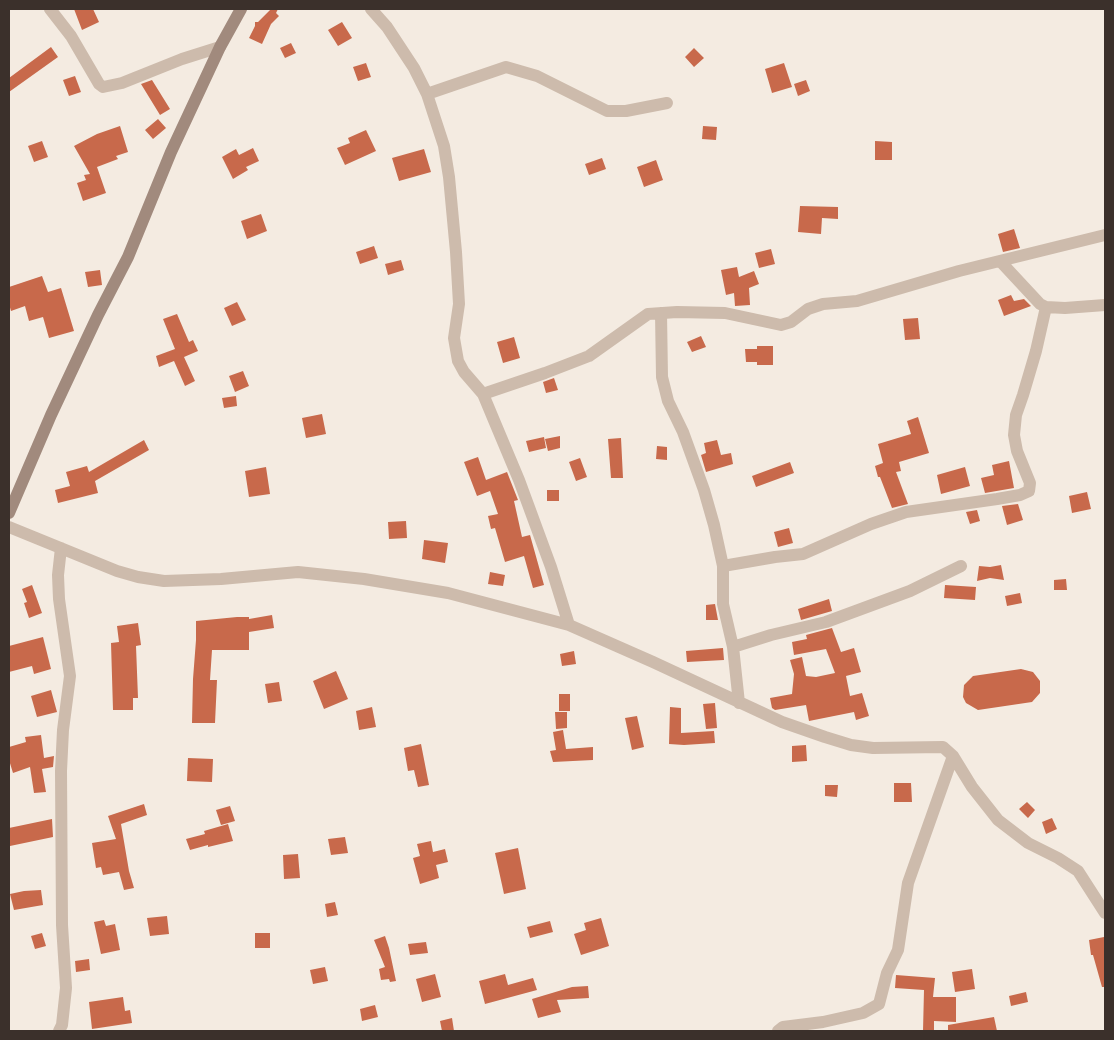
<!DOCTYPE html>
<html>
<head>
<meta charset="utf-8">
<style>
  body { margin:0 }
  #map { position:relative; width:1114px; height:1040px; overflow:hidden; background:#f4ebe1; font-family:Figtree,sans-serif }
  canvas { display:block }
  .frame { position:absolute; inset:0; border:10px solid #3b302b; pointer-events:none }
</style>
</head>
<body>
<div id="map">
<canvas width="1114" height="1040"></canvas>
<div class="frame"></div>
</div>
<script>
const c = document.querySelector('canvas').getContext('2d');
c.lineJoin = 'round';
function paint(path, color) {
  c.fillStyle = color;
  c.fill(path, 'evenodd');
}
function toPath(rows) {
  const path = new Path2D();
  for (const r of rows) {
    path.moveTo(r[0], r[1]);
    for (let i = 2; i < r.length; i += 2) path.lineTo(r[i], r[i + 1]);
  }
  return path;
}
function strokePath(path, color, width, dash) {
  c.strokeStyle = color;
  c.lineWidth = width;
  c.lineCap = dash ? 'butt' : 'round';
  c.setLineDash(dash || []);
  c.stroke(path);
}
paint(toPath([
  [74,9,93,9,99,22,82,30],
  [271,9,278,9,276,13,279,16,271,24,262,44,249,38,255,26,255,22,258,22],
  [342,22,352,38,338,46,328,30],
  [291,43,296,53,285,58,280,48],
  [51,47,58,57,9,92,9,78],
  [694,48,704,58,694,67,685,57],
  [366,63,371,77,358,81,353,67],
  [784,63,792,87,772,93,765,69],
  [75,76,81,92,69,96,63,80],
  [152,80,170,109,160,115,141,84],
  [806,80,810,91,798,96,794,84],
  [158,119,166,128,153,139,145,130],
  [120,126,128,152,116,156,118,159,97,167,106,193,83,201,77,183,86,180,84,175,90,174,74,146,97,134],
  [703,126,717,127,716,140,702,139],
  [366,130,376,151,345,165,337,148,350,143,348,138],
  [42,141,48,157,34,162,28,146],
  [875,141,892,142,892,160,875,160],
  [253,148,259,161,246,167,248,170,233,179,222,157,236,149,239,155],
  [424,149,431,172,399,181,392,158],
  [602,158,606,169,589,175,585,164],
  [656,160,663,180,644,187,637,167],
  [800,206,838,207,838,219,822,218,821,234,798,232],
  [261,214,267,231,247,239,241,221],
  [1014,229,1020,248,1003,252,998,234],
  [374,246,378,258,360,264,356,252],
  [771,249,775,264,759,268,755,253],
  [401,260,404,270,388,275,385,264],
  [737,267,739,277,754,271,759,284,749,288,750,305,735,306,734,293,726,295,721,270],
  [100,270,102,285,88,287,85,272],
  [42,276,48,292,61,288,74,331,49,338,43,317,29,321,25,306,11,311,9,304,9,287],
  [1011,295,1014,301,1024,299,1031,306,1004,316,998,300],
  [237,302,246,320,232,326,224,308],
  [177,314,189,342,193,340,198,351,184,357,195,381,185,386,174,361,159,367,156,356,175,349,163,319],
  [918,318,920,339,905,340,903,319],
  [701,336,706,347,692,352,687,342],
  [514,337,520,358,503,363,497,342],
  [757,346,773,346,773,365,757,365,757,362,746,362,745,349,757,349],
  [243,371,249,386,235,392,229,376],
  [554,378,558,390,546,393,543,382],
  [236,396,237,406,224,408,222,398],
  [322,414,326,434,306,438,302,418],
  [918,417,929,453,899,462,901,471,896,472,908,504,892,508,880,477,878,477,875,466,883,463,878,444,911,434,907,421],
  [560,436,560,448,548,451,545,439],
  [544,437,546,448,529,452,526,441],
  [621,438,623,478,611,478,608,439],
  [144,440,149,450,95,481,98,493,58,503,55,490,70,486,66,472,87,466,89,472],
  [717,440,721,455,731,453,733,464,706,472,701,455,706,453,704,443],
  [657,446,667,447,667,460,656,459],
  [478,457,486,480,507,472,518,500,514,501,522,537,530,535,544,585,533,588,524,556,505,562,495,528,491,529,488,516,498,514,490,491,477,496,464,462],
  [580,458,587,477,576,481,569,462],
  [1009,461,1014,488,985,493,981,478,994,475,992,465],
  [790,462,794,473,756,487,752,476],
  [266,467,270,494,249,497,245,471],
  [965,467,970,486,941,494,937,475],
  [547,490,559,490,559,501,547,501],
  [1087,492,1091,509,1072,513,1069,496],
  [1018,504,1023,520,1007,525,1002,506],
  [977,510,980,521,970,524,966,512],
  [406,521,407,538,389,539,388,522],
  [789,528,793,543,778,547,774,532],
  [424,540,448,543,445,563,422,559],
  [1001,565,1004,580,990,578,977,581,979,566,990,567],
  [490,572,505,575,503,586,488,584],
  [1066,579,1067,590,1054,590,1054,580],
  [32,585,42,613,29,618,24,603,27,602,22,589],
  [945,585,976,587,975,600,944,598],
  [1020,593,1022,603,1007,606,1005,596],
  [829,599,832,611,801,620,798,609],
  [715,604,718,620,706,620,706,605],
  [272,615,274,628,249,632,249,650,212,650,210,680,217,680,215,723,192,723,193,679,196,640,196,621,237,617,249,617,249,619],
  [138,623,141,645,136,646,138,698,133,698,133,710,113,710,111,643,119,642,117,626],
  [832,628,841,652,854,648,861,672,846,676,850,696,862,693,869,716,856,720,854,712,809,721,806,705,775,710,772,708,770,698,792,694,794,674,790,660,802,657,806,676,816,677,835,673,826,649,794,655,792,642,807,639,806,635],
  [43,637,51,669,34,674,32,666,9,672,9,646],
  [723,648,724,660,687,662,686,651],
  [574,651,576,664,562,666,560,654],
  [1021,669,1033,672,1040,681,1040,693,1032,702,978,710,966,703,963,697,964,685,973,676],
  [336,671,348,699,324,709,313,681],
  [279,682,282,701,268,703,265,684],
  [51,690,57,712,37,717,31,696],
  [559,694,570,694,570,711,559,711],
  [715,703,717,728,706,729,703,704],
  [372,707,376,727,359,730,356,711],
  [670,707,681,708,681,733,714,731,715,743,684,745,669,744],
  [555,712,567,712,567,728,556,729],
  [637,716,644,747,632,750,625,718],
  [563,730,566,749,593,747,593,760,553,762,550,751,556,750,553,732],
  [41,735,44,758,54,756,53,767,42,769,46,792,34,793,30,767,13,773,9,760,9,747,26,742,25,737],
  [421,744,429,785,418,787,414,770,408,771,404,748],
  [806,745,807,761,792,762,792,746],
  [188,758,213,759,212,782,187,781],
  [894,783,911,783,912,802,894,802],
  [825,785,838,785,837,797,825,796],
  [1027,802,1035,810,1028,818,1019,809],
  [144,804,147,815,121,824,129,871,134,888,124,890,119,872,103,875,101,867,96,868,92,843,116,839,108,816],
  [230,806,235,821,221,825,216,810],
  [1052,818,1057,829,1046,834,1042,822],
  [52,819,53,837,10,846,9,828],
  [228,824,233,841,208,847,208,845,190,850,186,839,205,834,204,831],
  [345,837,348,853,331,855,328,839],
  [431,841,433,852,445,849,448,862,436,865,439,878,420,884,413,858,420,856,417,844],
  [518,848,526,889,504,894,495,853],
  [298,854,300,878,284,879,283,855],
  [41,890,43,905,14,910,10,894,24,891],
  [335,902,338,915,327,917,325,904],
  [167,916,169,934,150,936,147,918],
  [601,918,609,946,581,955,574,934,586,930,584,923],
  [104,920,106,926,115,924,120,950,101,954,94,922],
  [550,921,553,932,530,938,527,927],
  [42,933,46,946,35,949,31,936],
  [255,933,270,933,270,948,255,948],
  [385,936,389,948,396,981,390,982,389,979,381,980,379,969,385,967,374,940],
  [1104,937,1105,987,1102,987,1093,955,1091,955,1089,940],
  [426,942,428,953,410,955,408,944],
  [89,959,90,970,76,972,75,961],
  [325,967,328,981,313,984,310,970],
  [972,969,975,989,955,992,952,972],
  [435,974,441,997,422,1002,416,979],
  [505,974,508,985,533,978,537,990,485,1004,479,981],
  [896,975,935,978,933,997,956,997,956,1022,934,1021,934,1031,923,1031,924,990,895,988],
  [588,986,589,998,557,1000,561,1012,538,1018,532,999,572,987],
  [1026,992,1028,1002,1011,1006,1009,996],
  [123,997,125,1011,130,1010,132,1023,92,1029,89,1002],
  [375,1005,378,1017,362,1021,360,1009],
  [994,1017,997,1031,948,1031,948,1025],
  [452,1018,454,1031,442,1031,440,1021]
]), '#c8694b');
strokePath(toPath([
  [50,9,71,36,99,84,103,87,122,83,182,59,220,47],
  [371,9,387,27,414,68,427,94,444,146,449,177,456,252,459,304,454,338,458,361,464,372,483,394,493,418,519,480,551,567,569,625],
  [427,94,506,67,537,76,607,111,626,111,667,103],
  [1000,261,1040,304,1046,307,1065,308,1105,305],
  [661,313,662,377,668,401,683,432,704,490,714,525,723,566,723,604,733,647,739,703],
  [483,394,545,373,589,356,648,314,677,312,725,313,781,325,791,322,808,309,823,304,857,301,959,271,1105,235],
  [9,527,117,571,138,577,164,581,221,579,298,572,364,579,448,593,569,625,653,662,782,722,825,737,851,745,873,748,943,747,953,756,972,787,998,820,1028,843,1058,858,1078,871,1105,913],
  [723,566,775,557,803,554,871,524,906,512,997,499,1020,495,1029,491,1030,483,1017,451,1014,435,1016,415,1023,395,1036,351,1046,307],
  [733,647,771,635,826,622,910,591,961,566],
  [59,1031,62,1025,66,988,62,925,61,771,63,730,70,676,59,599,58,575,61,548],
  [778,1031,783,1027,823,1022,863,1013,879,1004,887,973,898,950,908,883,953,756]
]), '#cdbbac', 12);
strokePath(toPath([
  [9,513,51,415,98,315,128,257,171,152,220,47,241,9]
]), '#a18a7d', 12);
</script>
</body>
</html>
